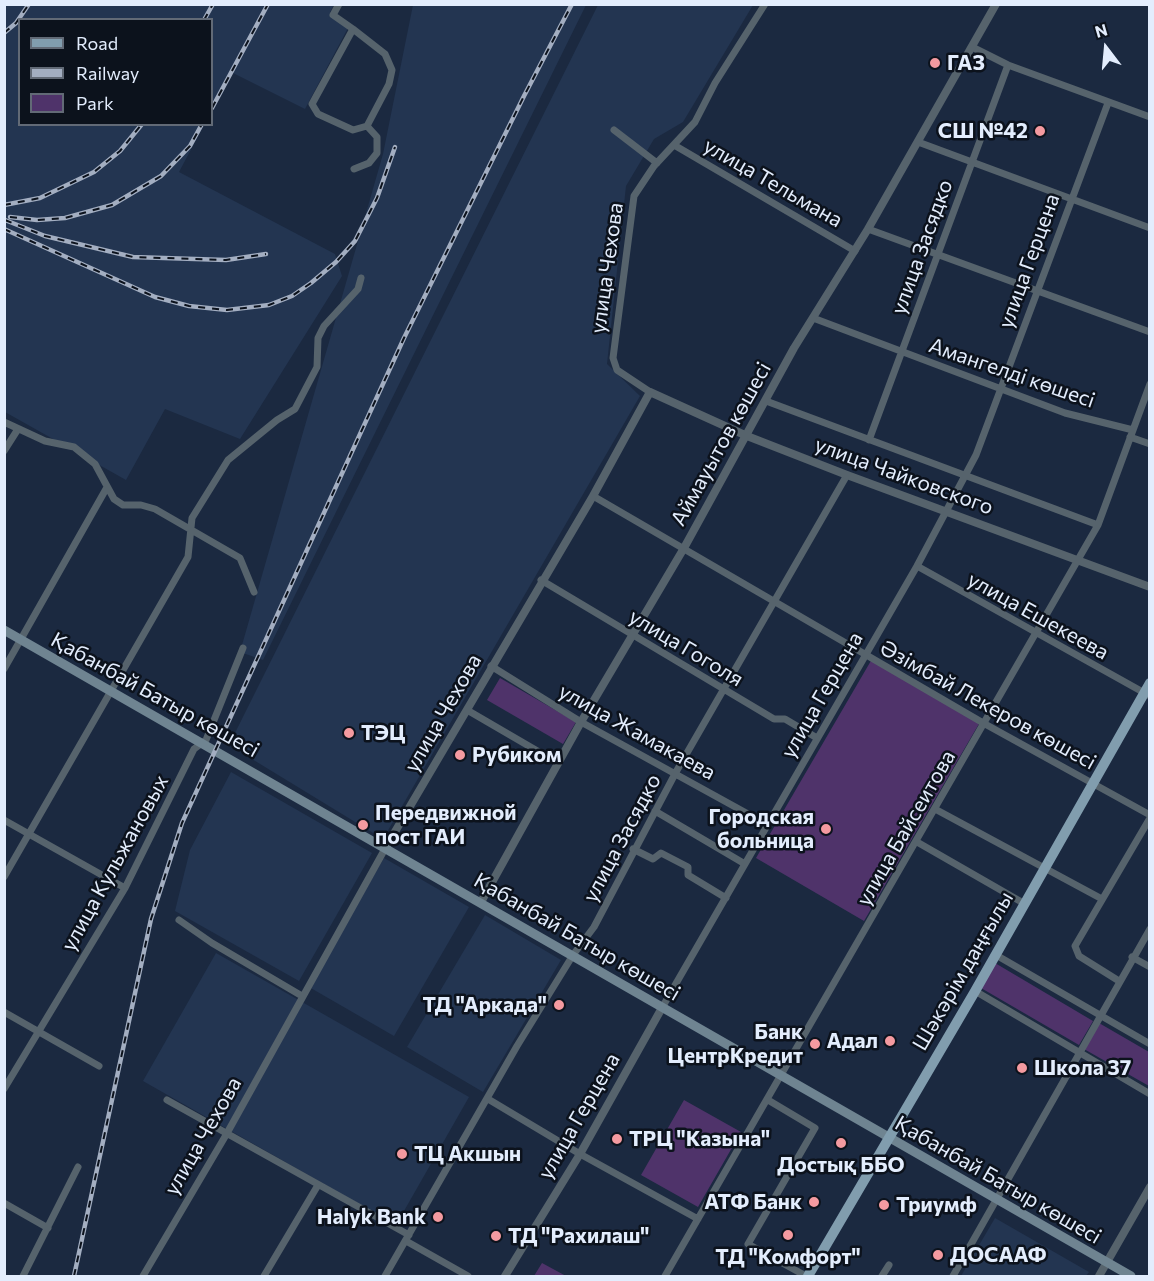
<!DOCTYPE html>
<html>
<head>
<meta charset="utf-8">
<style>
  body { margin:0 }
  #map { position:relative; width:1154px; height:1281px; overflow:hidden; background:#1b2940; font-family:Commissioner,sans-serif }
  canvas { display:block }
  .frame { position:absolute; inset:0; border:6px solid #e3edfd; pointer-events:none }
  .legend { position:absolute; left:18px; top:18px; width:195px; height:108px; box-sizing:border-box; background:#0c121c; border:2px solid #626a76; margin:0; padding:8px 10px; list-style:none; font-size:18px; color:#e3edfd }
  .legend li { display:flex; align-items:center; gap:12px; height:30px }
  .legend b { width:30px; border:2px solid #626a76 }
  .north { position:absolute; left:1076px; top:18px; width:60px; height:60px; -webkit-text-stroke:4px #0c121c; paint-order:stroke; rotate:344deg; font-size:16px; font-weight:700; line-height:24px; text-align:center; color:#e3edfd }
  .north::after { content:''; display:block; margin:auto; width:21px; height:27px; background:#e3edfd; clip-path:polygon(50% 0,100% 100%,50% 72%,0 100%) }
</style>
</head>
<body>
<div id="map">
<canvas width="1154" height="1281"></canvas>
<div class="frame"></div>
<ul class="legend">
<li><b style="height:8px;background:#819dae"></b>Road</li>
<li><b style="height:8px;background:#a3aec1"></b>Railway</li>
<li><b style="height:16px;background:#4f336a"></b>Park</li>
</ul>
<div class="north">N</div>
</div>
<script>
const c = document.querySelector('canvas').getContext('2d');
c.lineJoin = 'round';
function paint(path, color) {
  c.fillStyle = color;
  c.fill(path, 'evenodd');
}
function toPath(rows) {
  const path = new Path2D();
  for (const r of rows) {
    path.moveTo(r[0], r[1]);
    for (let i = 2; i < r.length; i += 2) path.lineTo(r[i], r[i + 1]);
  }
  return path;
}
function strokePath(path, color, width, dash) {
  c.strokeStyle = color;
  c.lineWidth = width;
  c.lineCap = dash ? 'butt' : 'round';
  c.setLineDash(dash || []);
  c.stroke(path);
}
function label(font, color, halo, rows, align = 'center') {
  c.font = font + ' Commissioner,sans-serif';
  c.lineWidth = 5;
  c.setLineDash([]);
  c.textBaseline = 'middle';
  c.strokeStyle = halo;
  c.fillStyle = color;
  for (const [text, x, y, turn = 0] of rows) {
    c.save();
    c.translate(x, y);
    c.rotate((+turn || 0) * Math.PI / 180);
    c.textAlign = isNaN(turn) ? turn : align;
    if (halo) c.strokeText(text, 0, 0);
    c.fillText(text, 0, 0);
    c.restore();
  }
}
paint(toPath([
  [5,5,334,5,330,12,348,28,305,109,231,72,212,110,212,20,20,20,20,124,204,125,179,172,335,254,342,276,240,439,165,409,126,480,5,412],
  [413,5,586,5,263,660,240,652,383,154],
  [598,5,753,5,683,122,654,139,626,186,607,364,640,396,383,839,229,745],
  [231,772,372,853,299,981,175,911,190,850],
  [384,858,469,907,394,1036,309,987],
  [485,915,561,960,483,1092,407,1047],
  [216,953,469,1097,396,1225,143,1081],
  [995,1218,1089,1272,1086,1276,961,1276]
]), '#233551');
paint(toPath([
  [872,659,980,722,864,921,756,858],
  [500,678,576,722,563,744,487,700],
  [995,963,1093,1021,1079,1045,981,988],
  [1099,1023,1149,1052,1149,1086,1084,1049],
  [684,1100,741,1132,698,1207,641,1175],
  [542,1263,566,1276,534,1276]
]), '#4f336a');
strokePath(toPath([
  [339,4,333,15,353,29,385,54,392,70,389,84,367,126,353,130,318,114,312,104,353,29],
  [972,47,1008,65,1150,117],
  [614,130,657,163],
  [918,142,1150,228],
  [674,145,855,251],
  [354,169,369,163,377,153,377,137,367,126],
  [868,229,1150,332],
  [813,318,1065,413,1133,430],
  [650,392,617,370,613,358,634,196,654,166,695,122,715,83,765,4],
  [766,401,1098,525],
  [4,422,45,441,74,447,95,464,114,499,123,505,141,505,155,509,240,558,254,592],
  [1130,437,1150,444],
  [869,440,1008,65],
  [4,451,18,429],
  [593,496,985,724,1150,815],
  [917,566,1150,696],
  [541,580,774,719,785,719,817,738],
  [491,666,581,722,768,825],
  [4,669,106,489],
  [467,710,558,763],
  [935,809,1102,899],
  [655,811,745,864],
  [4,820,125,888],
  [917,842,1025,904],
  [633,849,653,859,661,853,688,867,688,875,726,898],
  [4,877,188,557,192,518,228,460,277,420,295,409,317,367,318,338,324,326,358,289,361,278],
  [179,920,212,943,302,996],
  [996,955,1150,1044],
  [1132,957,1150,967],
  [1119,981,1079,956,1075,946,1150,818],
  [975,991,1150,1094],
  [663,1006,917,566,976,455,1108,103],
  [4,1012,99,1066],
  [4,1089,125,888,194,749,206,740,243,648],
  [488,1099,580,1154,698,1219],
  [167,1100,409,1235],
  [768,1100,815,1128,748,1244,806,1276],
  [4,1203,48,1228],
  [406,1241,468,1276],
  [23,1276,78,1167],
  [143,1276,226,1135,386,847],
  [264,1276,318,1185],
  [385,1276,517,1046,573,955,594,927,676,772,847,475],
  [665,1276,1098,525,1150,384],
  [882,1276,889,1265],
  [953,1276,1150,929]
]), '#56636c', 7);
strokePath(toPath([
  [386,847,593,496,650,392,747,436,847,475,1150,587],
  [481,902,581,722,684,548,794,348,868,229,996,4],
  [505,1276,580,1154,663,1006],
  [1099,1276,1150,1187]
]), '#56636c', 8);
strokePath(toPath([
  [4,630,1131,1276]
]), '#6f8491', 9);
strokePath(toPath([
  [808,1276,974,993,1150,683]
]), '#819dae', 10);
const rail = toPath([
  [204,20,213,4],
  [4,33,16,23,29,4],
  [212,108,268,4],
  [4,205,40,198,94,172,120,151,142,124],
  [10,217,37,220,65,218,112,205,161,176,190,146,202,124],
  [5,220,45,236,133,257,226,260,266,254],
  [4,229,155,297,189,306,227,310,269,305,292,296,311,283,336,262,355,241,377,198,395,147],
  [74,1276,151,919,182,823,404,338,524,96,572,4]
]);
strokePath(rail, '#a3aec1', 4.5);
strokePath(rail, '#0c121c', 2, [7]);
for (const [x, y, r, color] of [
  [935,63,6,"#f49aa0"],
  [1040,131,6,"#f49aa0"],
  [349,733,6,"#f49aa0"],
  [460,755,6,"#f49aa0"],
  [363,825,6,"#f49aa0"],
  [826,829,6,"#f49aa0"],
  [559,1005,6,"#f49aa0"],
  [890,1041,6,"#f49aa0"],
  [815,1044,6,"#f49aa0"],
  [1022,1068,6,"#f49aa0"],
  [617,1139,6,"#f49aa0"],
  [841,1143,6,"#f49aa0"],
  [402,1154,6,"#f49aa0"],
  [814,1202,6,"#f49aa0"],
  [884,1205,6,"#f49aa0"],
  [438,1217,6,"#f49aa0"],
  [788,1235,6,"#f49aa0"],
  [496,1236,6,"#f49aa0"],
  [938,1255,6,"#f49aa0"]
]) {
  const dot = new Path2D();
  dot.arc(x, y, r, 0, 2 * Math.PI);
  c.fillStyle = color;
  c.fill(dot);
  strokePath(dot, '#0c121c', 2);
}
label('bold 21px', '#e3edfd', '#0c121c', [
  ["ГАЗ",947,63],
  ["СШ №42",1028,131,"right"],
  ["ТЭЦ",361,733],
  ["Рубиком",472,755],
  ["Передвижной",375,813],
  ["пост ГАИ",375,837],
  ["Городская",814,817,"right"],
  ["больница",814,841,"right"],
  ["ТД \"Аркада\"",547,1005,"right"],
  ["Банк",803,1032,"right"],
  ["ЦентрКредит",803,1056,"right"],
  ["Адал",878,1041,"right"],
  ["Школа 37",1034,1068],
  ["ТРЦ \"Казына\"",629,1139],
  ["ТЦ Акшын",414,1154],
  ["Достық ББО",841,1165,"center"],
  ["АТФ Банк",802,1202,"right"],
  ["Триумф",896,1205],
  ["Halyk Bank",426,1217,"right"],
  ["ТД \"Рахилаш\"",508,1236],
  ["ДОСААФ",950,1255],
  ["ТД \"Комфорт\"",788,1257,"center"]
], 'left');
label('21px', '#e3edfd', '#0c121c', [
  ["улица Тельмана",773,183,30],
  ["улица Засядко",922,247,-70],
  ["улица Герцена",1029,261,-70],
  ["улица Чехова",607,268,-82],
  ["Амангелді көшесі",1012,373,19],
  ["Аймауытов көшесі",721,444,-61],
  ["улица Чайковского",904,476,20],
  ["улица Ешекеева",1038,616,29],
  ["улица Гоголя",686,648,31],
  ["Қабанбай Батыр көшесі",155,695,29],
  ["улица Герцена",822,695,-60],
  ["Әзімбай Лекеров көшесі",988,705,29],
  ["улица Чехова",443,713,-60],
  ["улица Жамакаева",637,732,29],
  ["улица Байсеитова",906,828,-60],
  ["улица Засядко",622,838,-62],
  ["улица Кульжановых",115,863,-61],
  ["Қабанбай Батыр көшесі",577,937,30],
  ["Шәкәрім даңғылы",963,971,-60],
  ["улица Герцена",579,1116,-60],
  ["улица Чехова",203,1136,-60],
  ["Қабанбай Батыр көшесі",998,1180,30]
]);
</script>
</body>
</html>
